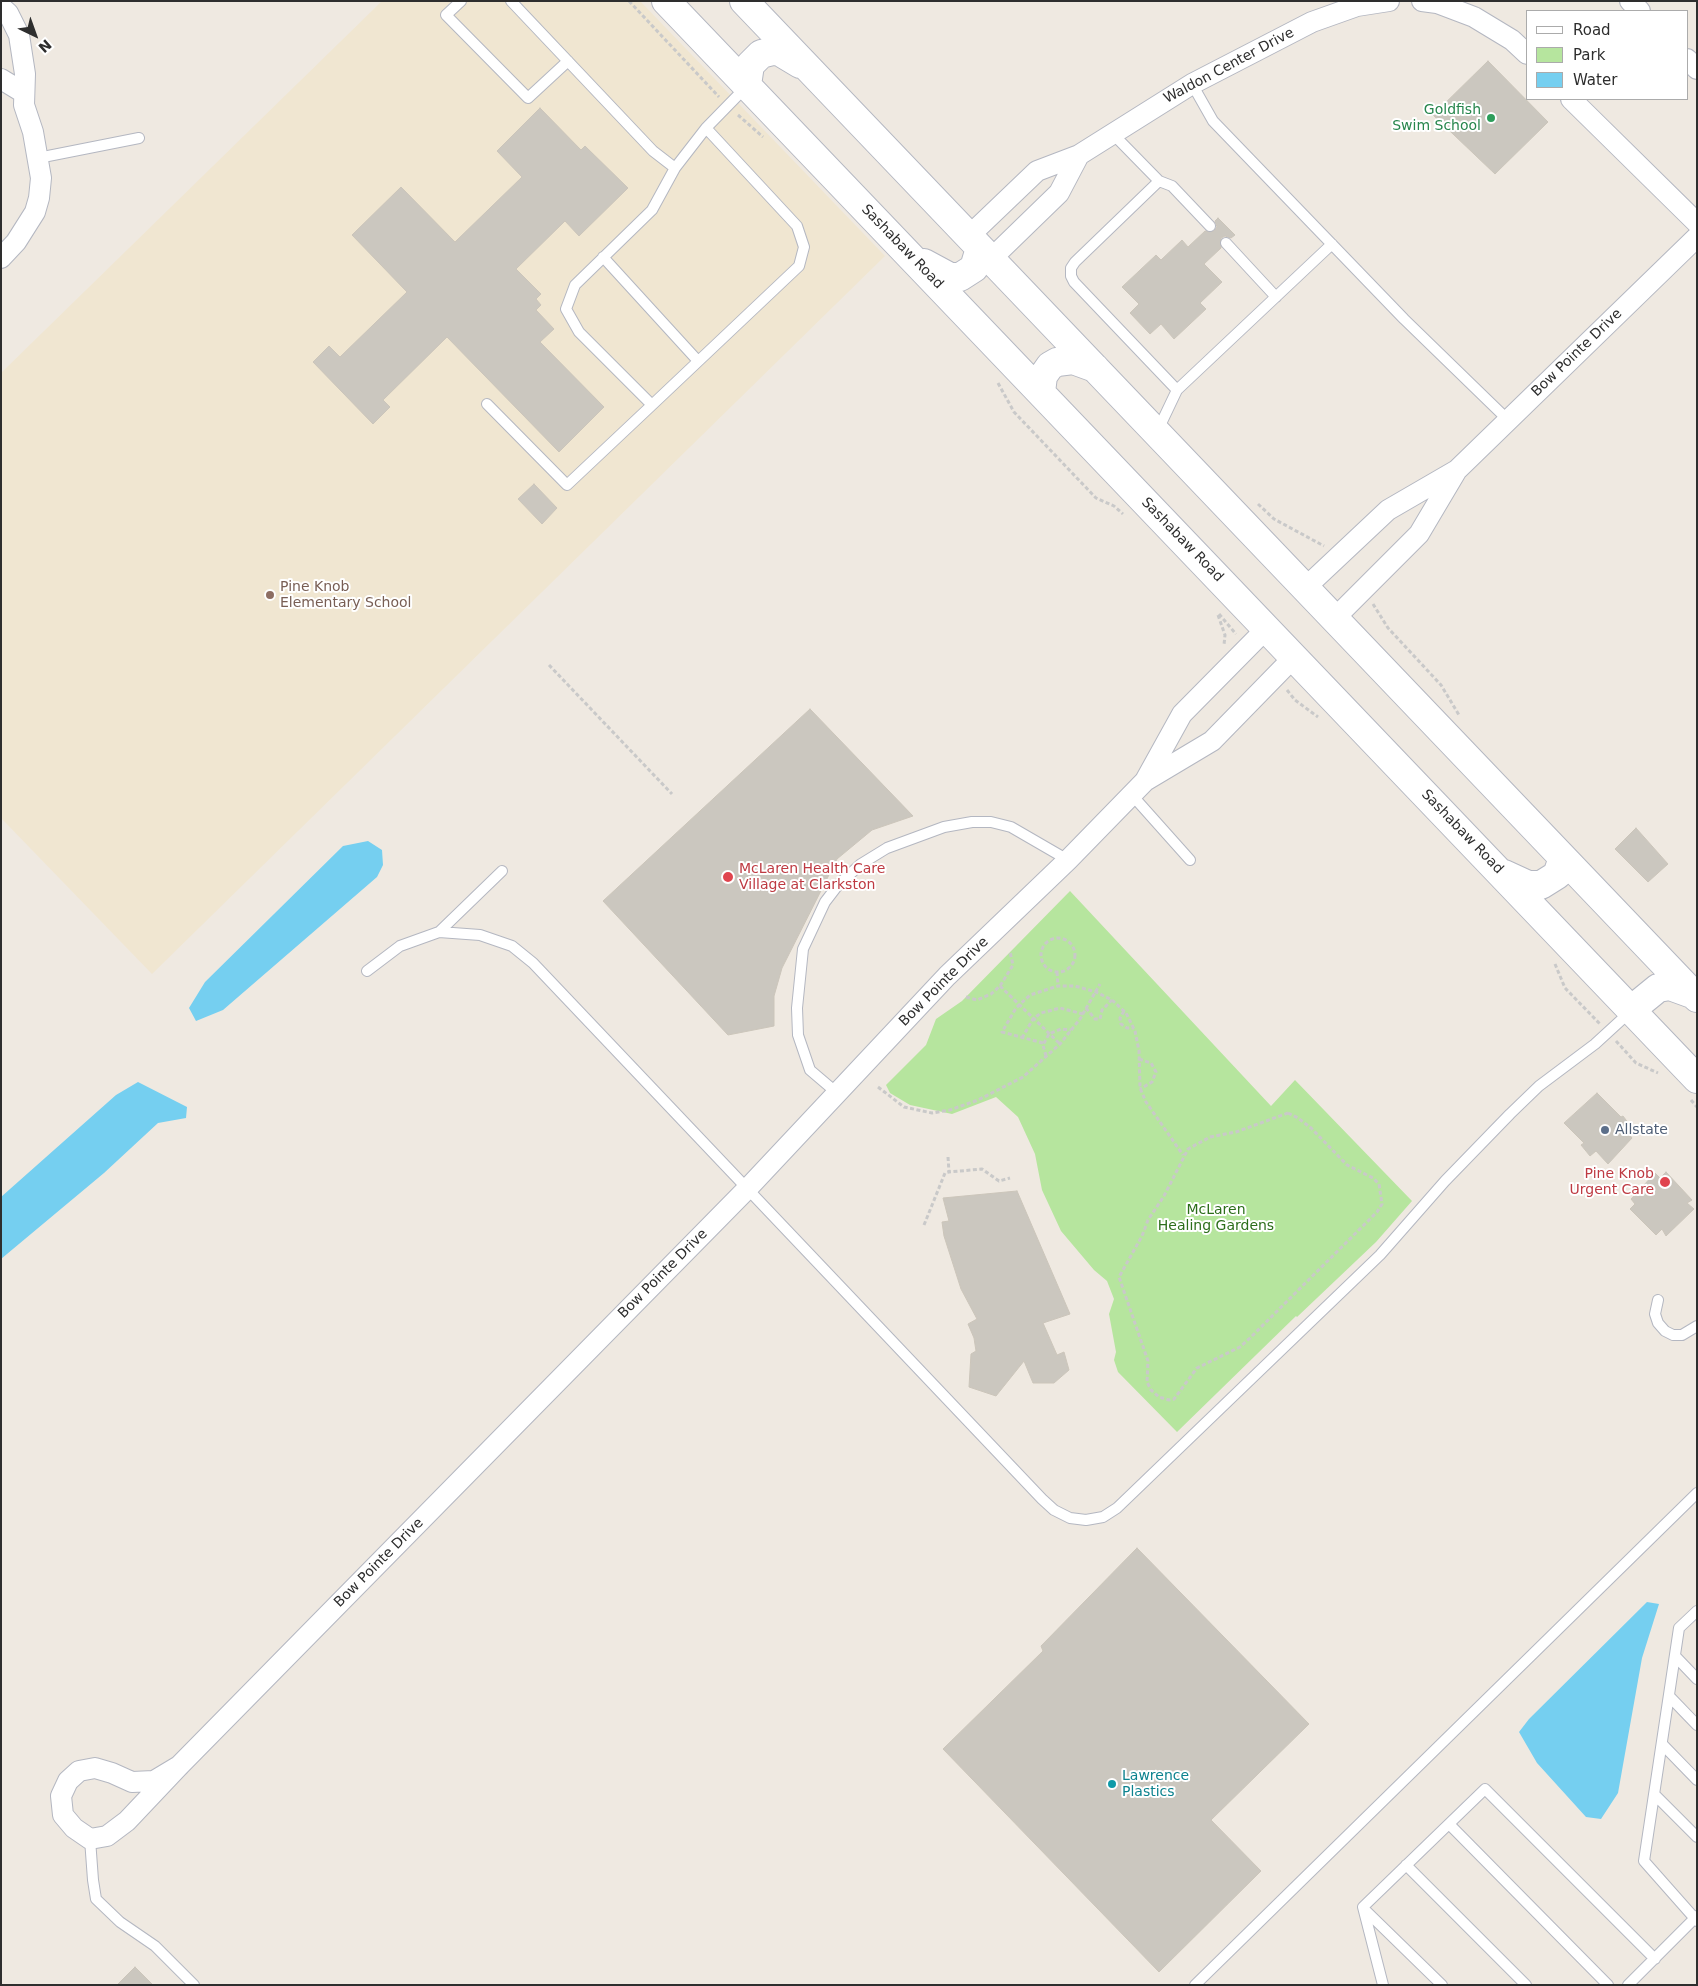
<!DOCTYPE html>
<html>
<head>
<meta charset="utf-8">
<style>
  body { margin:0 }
  #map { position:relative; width:1698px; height:1986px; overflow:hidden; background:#efe9e1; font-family:"DejaVu Sans",sans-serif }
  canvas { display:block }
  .frame { position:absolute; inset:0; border:2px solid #2e2e2e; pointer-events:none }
  .legend { position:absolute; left:1526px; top:10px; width:162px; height:90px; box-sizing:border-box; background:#fff; border:1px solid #ababab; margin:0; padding:6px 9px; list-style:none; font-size:15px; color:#2e2e2e }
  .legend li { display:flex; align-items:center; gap:10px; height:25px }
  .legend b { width:25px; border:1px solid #ababab }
  .north { position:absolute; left:10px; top:10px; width:50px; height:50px; -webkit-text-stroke:4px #fff; paint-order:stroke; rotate:138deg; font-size:14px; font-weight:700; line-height:20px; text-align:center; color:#2e2e2e }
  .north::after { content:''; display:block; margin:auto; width:18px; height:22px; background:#2e2e2e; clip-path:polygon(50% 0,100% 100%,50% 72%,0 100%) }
</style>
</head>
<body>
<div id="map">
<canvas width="1698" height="1986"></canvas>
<div class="frame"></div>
<ul class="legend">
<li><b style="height:6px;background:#fff"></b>Road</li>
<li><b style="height:14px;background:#b6e59e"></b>Park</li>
<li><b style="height:14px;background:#75cff0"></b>Water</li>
</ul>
<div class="north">N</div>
</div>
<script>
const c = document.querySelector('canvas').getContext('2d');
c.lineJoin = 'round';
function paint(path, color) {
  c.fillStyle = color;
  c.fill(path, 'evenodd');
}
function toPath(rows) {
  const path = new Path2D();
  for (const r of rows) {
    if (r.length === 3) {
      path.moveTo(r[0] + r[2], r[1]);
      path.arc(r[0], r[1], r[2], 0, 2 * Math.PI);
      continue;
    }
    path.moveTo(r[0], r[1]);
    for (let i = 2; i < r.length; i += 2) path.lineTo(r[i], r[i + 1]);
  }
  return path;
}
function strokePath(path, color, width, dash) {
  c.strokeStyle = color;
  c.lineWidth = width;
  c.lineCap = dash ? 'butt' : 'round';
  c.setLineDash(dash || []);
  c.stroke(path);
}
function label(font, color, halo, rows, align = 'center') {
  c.font = font + ' "DejaVu Sans",sans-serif';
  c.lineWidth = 4;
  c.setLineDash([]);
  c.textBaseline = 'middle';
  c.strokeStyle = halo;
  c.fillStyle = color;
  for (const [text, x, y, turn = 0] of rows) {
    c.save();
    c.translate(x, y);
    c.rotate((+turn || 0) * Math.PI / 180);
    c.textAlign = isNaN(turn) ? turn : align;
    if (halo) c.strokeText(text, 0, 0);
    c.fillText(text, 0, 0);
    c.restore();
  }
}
paint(toPath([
  [382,1,640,1,885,256,152,974,1,818,1,373]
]), '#f0e6d1');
paint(toPath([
  [1070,891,1271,1106,1295,1080,1412,1201,1376,1242,1297,1317,1296,1316,1177,1432,1118,1372,1114,1360,1116,1352,1109,1314,1114,1299,1107,1281,1094,1270,1061,1231,1042,1190,1035,1154,1018,1117,996,1097,952,1114,910,1105,890,1093,886,1085,926,1045,936,1019,962,1001]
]), '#b6e59e');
paint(toPath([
  [368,841,382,850,383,865,377,877,223,1010,196,1021,189,1008,205,982,343,846],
  [138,1082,187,1107,186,1118,158,1123,104,1173,1,1259,1,1197,116,1095],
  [1647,1602,1659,1604,1642,1658,1618,1793,1601,1819,1586,1817,1537,1763,1519,1732,1529,1719]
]), '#75cff0');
const building = toPath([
  [1488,61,1548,122,1495,174,1433,115,1488,61],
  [540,108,581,150,585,146,628,188,579,236,565,221,516,269,541,294,536,299,541,305,536,310,554,329,540,342,604,407,559,452,447,337,383,400,390,407,373,424,313,362,329,346,340,357,407,292,352,235,401,187,455,242,522,177,497,151,540,108],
  [1218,218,1235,235,1231,238,1225,236,1221,238,1221,248,1204,264,1222,282,1200,303,1206,309,1174,339,1161,324,1150,334,1130,313,1139,304,1122,287,1156,255,1161,260,1182,240,1188,247,1205,231,1214,231,1217,227,1215,221,1218,218],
  [534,484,557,508,542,524,518,499,534,484],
  [810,709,913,816,872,830,837,859,782,968,774,996,774,1026,728,1035,603,901,810,709],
  [1636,828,1668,864,1648,882,1615,849,1636,828],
  [1597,1093,1621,1117,1623,1116,1632,1128,1628,1133,1632,1138,1608,1164,1596,1151,1590,1156,1581,1145,1584,1143,1564,1123,1597,1093],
  [1666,1172,1692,1200,1687,1203,1694,1209,1666,1236,1662,1229,1656,1235,1630,1209,1635,1204,1631,1199,1655,1173,1660,1178,1666,1172],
  [1017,1191,1070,1314,1043,1323,1057,1355,1064,1352,1069,1370,1054,1383,1033,1383,1024,1361,996,1396,969,1387,971,1354,976,1351,974,1338,968,1324,977,1319,961,1289,944,1236,942,1222,949,1221,943,1198,1017,1191],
  [1137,1548,1309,1724,1211,1820,1261,1871,1159,1972,943,1749,1043,1651,1041,1646,1137,1548],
  [135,1967,153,1985,117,1985,135,1967]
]);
paint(building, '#cbc7bf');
strokePath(building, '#cbc5ba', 1);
const service = toPath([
  [461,1,446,15,528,98,568,61],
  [511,1,653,151,675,168],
  [1192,84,1213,121,1404,319,1508,420],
  [1112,133,1159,181,1075,262,1071,268,1071,276,1074,282,1177,390],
  [38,158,139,138],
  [1159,181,1172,186,1210,226],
  [1226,243,1276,297],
  [603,257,698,361],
  [487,404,567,485,652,405,579,332,566,309,575,285,652,210,675,168,706,128,747,86],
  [652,405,799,266,804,247,797,226,706,128],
  [1157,432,1177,390,1332,244],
  [1132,795,1190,860],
  [439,932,502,871],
  [367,971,400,946,439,932,480,935,512,946,533,963,1042,1499,1054,1510,1070,1518,1086,1520,1103,1517,1117,1508,1380,1255,1445,1181,1510,1114,1539,1086,1595,1044,1631,1011],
  [837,1093,810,1070,798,1035,797,1008,803,949,825,902,838,885,861,864,887,848,944,827,972,822,991,822,1011,827,1068,860],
  [1658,1300,1655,1314,1658,1323,1665,1331,1673,1335,1682,1335,1697,1326],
  [1697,1611,1679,1628,1644,1861,1697,1921],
  [1675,1656,1697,1679],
  [1669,1696,1697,1725],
  [1662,1744,1697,1780],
  [1654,1794,1697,1837],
  [1449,1824,1608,1985],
  [90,1839,93,1880,96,1899,120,1922,155,1946,194,1985],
  [1406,1865,1526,1985],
  [1364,1909,1442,1985],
  [1195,1985,1697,1493],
  [1383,1985,1363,1907,1485,1789,1655,1959],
  [1628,1985,1697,1916]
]);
const minor = toPath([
  [1422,1,1437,3,1474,17,1512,40,1527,54],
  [1630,1,1640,11],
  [1,7,8,13,19,35,25,74,24,105,33,132,41,178,39,198,35,212,16,242,1,258],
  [1687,59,1697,69],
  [1,79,24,93],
  [1571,99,1697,223],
  [969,236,1037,171,1079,155,1192,84,1312,22,1357,6,1389,1],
  [991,259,1059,193,1079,155],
  [1305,588,1388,510,1457,470,1697,237],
  [1334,619,1419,534,1457,470],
  [1146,779,1182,714,1266,629],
  [179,1766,154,1781,132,1782,112,1773,95,1768,79,1771,68,1781,61,1796,63,1815,74,1828,90,1839,107,1836,127,1821,179,1766,748,1188,947,976,1068,860,1145,781,1212,741,1294,657]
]);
const secondary = toPath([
  [666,1,1697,1079],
  [744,1,1697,998],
  [747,85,750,65,761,54,773,51,780,52,800,64],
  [924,263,950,277,960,277,974,268,980,248],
  [1041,392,1043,376,1050,366,1057,362,1073,360,1095,368],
  [1504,874,1528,885,1541,885,1557,875,1563,858],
  [1631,1010,1658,988,1670,986,1692,994]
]);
strokePath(service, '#b4b7c1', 12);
strokePath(minor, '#b4b7c1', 22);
strokePath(secondary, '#b4b7c1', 30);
strokePath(toPath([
  [629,1,719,97],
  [738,115,763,137],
  [998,383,1014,412,1096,498,1114,506,1123,514],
  [1258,504,1274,519,1324,546],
  [1373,604,1388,628,1441,685,1459,715],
  [1219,614,1236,634],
  [1218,615,1225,635,1224,645],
  [549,665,672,794],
  [1287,690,1295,700,1318,717],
  [1058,955,17],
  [1555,964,1565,988,1600,1024],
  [1057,972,1058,986],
  [1000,986,1060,1044],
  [966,997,977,1000,991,994,1000,986,1013,965,1010,952],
  [1086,1008,1095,1019,1100,1019,1102,1010,1112,1000],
  [1124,1011,1120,1018,1121,1024,1127,1028,1134,1028],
  [1022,1038,1033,1019,1041,1013,1060,1008,1083,1014],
  [1616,1041,1636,1063,1658,1073],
  [1043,1043,1002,1032,1016,1008,1030,995,1058,986,1075,986,1096,992,1112,1000,1126,1013,1135,1031,1139,1051,1140,1088,1146,1102,1183,1155],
  [1046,1056,1043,1045,1049,1034,1061,1029,1071,1030],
  [1139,1059,1151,1063,1156,1072,1152,1082,1140,1089],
  [878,1087,904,1107,932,1113,950,1110,978,1100,1023,1077,1060,1044,1080,1019,1100,984],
  [1691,1100,1697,1107],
  [1288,1113,1298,1118,1311,1128,1347,1165,1373,1178,1379,1184,1382,1204,1377,1212,1250,1338,1240,1347,1197,1368,1174,1399,1169,1400,1159,1397,1151,1390,1147,1382,1148,1361,1119,1277,1142,1236,1148,1220,1164,1196,1188,1149,1210,1137,1236,1132,1288,1113],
  [948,1157,949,1172,982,1169,999,1181,1010,1178],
  [924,1225,945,1173,949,1172]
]), '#c9c9c9', 3, [4, 2.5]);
strokePath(service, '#fff', 10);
strokePath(minor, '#fff', 20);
strokePath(secondary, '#fff', 28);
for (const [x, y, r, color] of [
  [1491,118,5,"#2e9e5b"],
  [270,595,5,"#8d6e63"],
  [728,877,6,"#e0444e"],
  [1605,1130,5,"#5c6f8a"],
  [1665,1182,6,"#e0444e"],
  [1112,1784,5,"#0f9aa8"]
]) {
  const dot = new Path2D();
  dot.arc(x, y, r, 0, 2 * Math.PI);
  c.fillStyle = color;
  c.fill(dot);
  strokePath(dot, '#fff', 2);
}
label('14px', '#2e2e2e', '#fff', [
  ["Waldon Center Drive",1229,66,-28],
  ["Sashabaw Road",902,247,46],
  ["Bow Pointe Drive",1577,353,-44],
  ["Sashabaw Road",1182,540,46],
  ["Sashabaw Road",1462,832,46],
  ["Bow Pointe Drive",944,982,-45],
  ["Bow Pointe Drive",663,1274,-45],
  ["Bow Pointe Drive",379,1563,-45]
]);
label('14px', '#27864d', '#fff', [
  ["Goldfish",1481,110],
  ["Swim School",1481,126]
], 'right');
label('14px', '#785e54', '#fff', [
  ["Pine Knob",280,587],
  ["Elementary School",280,603]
], 'left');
label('14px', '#be3a42', '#fff', [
  ["McLaren Health Care",739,869],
  ["Village at Clarkston",739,885],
  ["Pine Knob",1654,1174,"right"],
  ["Urgent Care",1654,1190,"right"]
], 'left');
label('14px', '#4e5e75', '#fff', [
  ["Allstate",1615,1130]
], 'left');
label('14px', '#2c6e1b', '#fff', [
  ["McLaren",1216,1210],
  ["Healing Gardens",1216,1226]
]);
label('14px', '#0d838f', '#fff', [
  ["Lawrence",1122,1776],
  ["Plastics",1122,1792]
], 'left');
</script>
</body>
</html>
